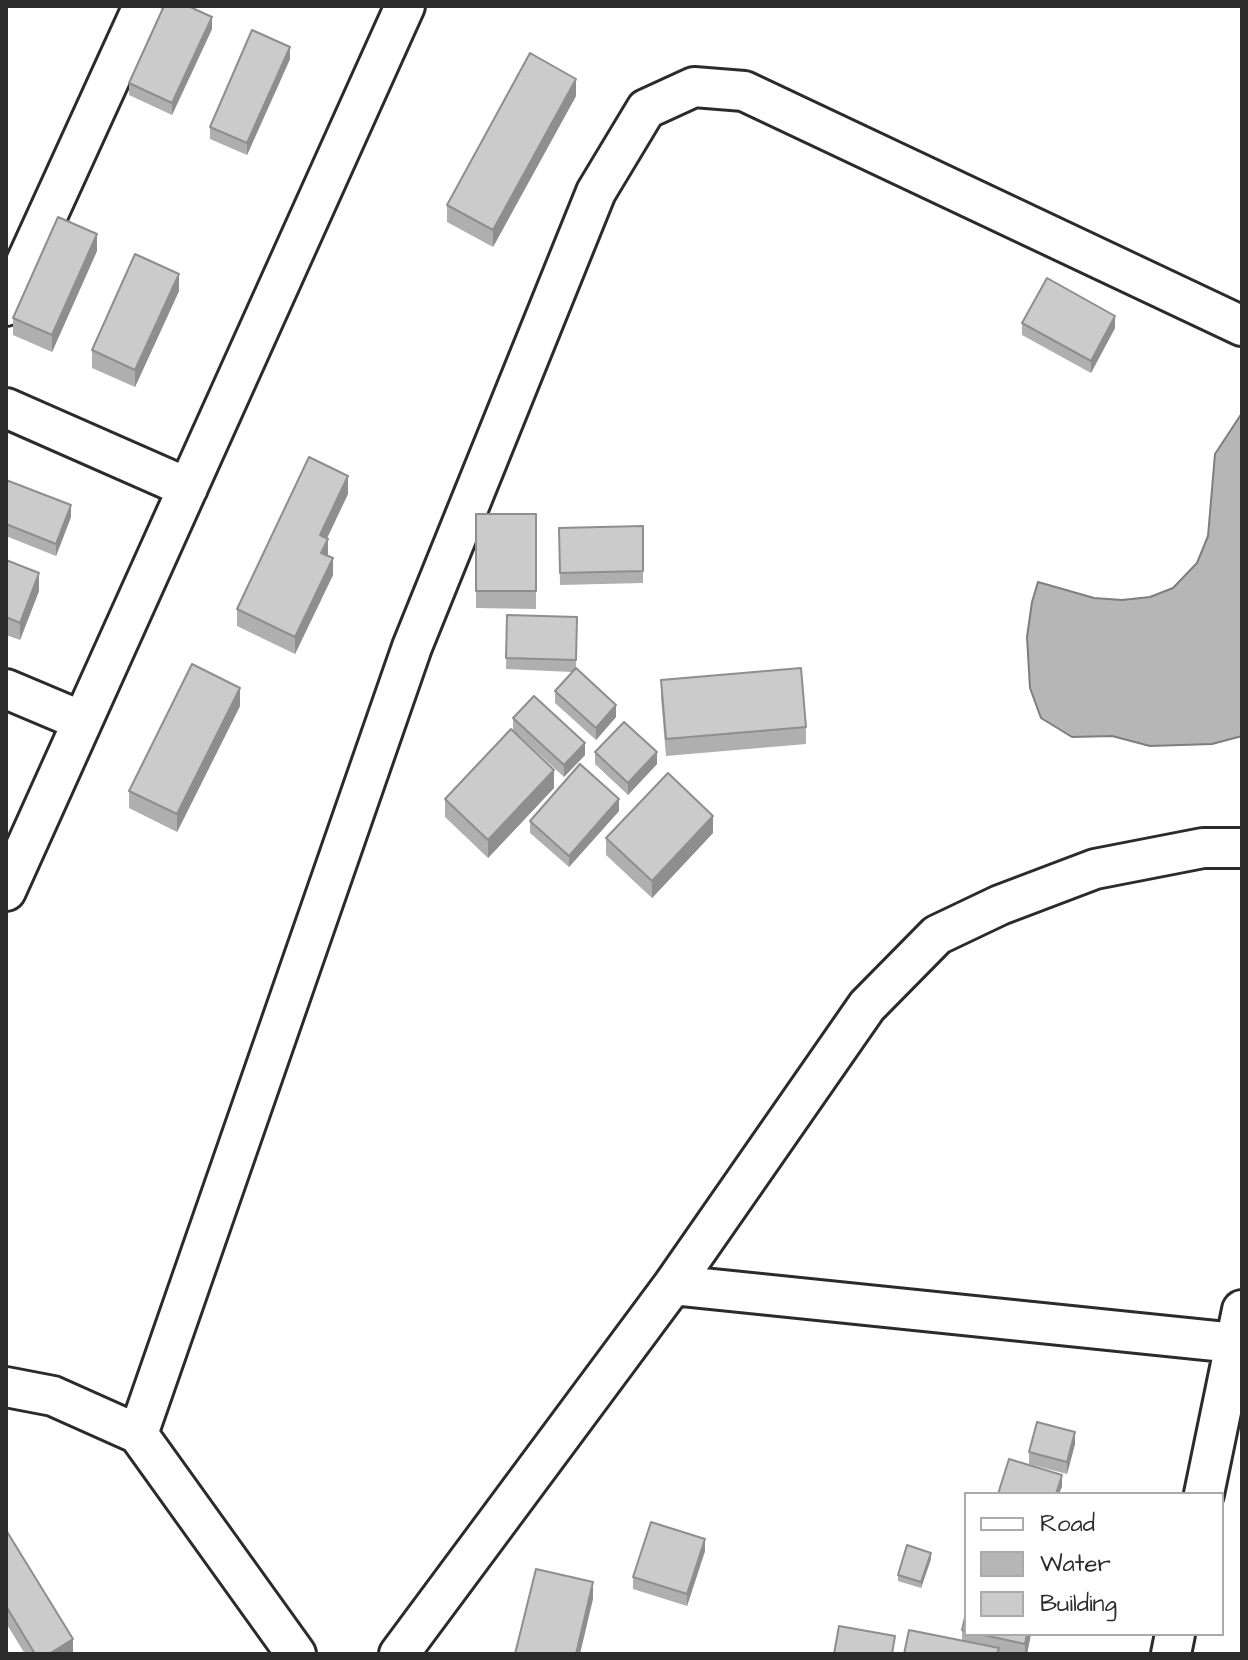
<!DOCTYPE html>
<html>
<head>
<meta charset="utf-8">
<style>
  body { margin:0 }
  #map { position:relative; width:1248px; height:1660px; overflow:hidden; background:#fff; font-family:"Architects Daughter",sans-serif }
  canvas { display:block }
  .frame { position:absolute; inset:0; border:8px solid #2b2b2b; pointer-events:none }
  .legend { position:absolute; left:964px; top:1492px; width:260px; height:144px; box-sizing:border-box; background:#fff; border:2px solid #aaa; margin:0; padding:10px 14px; list-style:none; font-size:24px; color:#2b2b2b }
  .legend li { display:flex; align-items:center; gap:16px; height:40px }
  .legend b { width:40px; border:2px solid #aaa }
</style>
</head>
<body>
<div id="map">
<canvas width="1248" height="1660"></canvas>
<div class="frame"></div>
<ul class="legend">
<li><b style="height:10px;background:#fff"></b>Road</li>
<li><b style="height:22px;background:#b6b6b6"></b>Water</li>
<li><b style="height:22px;background:#cbcbcb"></b>Building</li>
</ul>
</div>
<script>
const c = document.querySelector('canvas').getContext('2d');
c.lineJoin = 'round';
function paint(path, color) {
  c.fillStyle = color;
  c.fill(path, 'evenodd');
}
function toPath(rows) {
  const path = new Path2D();
  for (const r of rows) {
    path.moveTo(r[0], r[1]);
    for (let i = 2; i < r.length; i += 2) path.lineTo(r[i], r[i + 1]);
  }
  return path;
}
function strokePath(path, color, width, dash) {
  c.strokeStyle = color;
  c.lineWidth = width;
  c.lineCap = dash ? 'butt' : 'round';
  c.setLineDash(dash || []);
  c.stroke(path);
}
const water = toPath([
  [1242,413,1242,736,1212,744,1150,746,1112,736,1072,737,1041,718,1030,688,1027,637,1032,602,1038,582,1094,598,1122,600,1150,597,1173,588,1197,563,1208,536,1215,454,1242,413]
]);
paint(water, '#b6b6b6');
strokePath(water, '#7e7e7e', 2);
const street = toPath([
  [6,306,143,6],
  [6,408,188,488],
  [6,689,82,721],
  [6,891,405,6],
  [673,1285,1235,1343],
  [6,1387,53,1396,138,1434,296,1654],
  [138,1434,412,647,596,192,646,109,694,87,744,91,1242,326],
  [1204,1494,1242,1310],
  [399,1654,673,1285,867,1006,937,935,1000,905,1095,869,1203,848,1242,848],
  [1171,1654,1175,1634]
]);
strokePath(street, '#2b2b2b', 44);
strokePath(street, '#fff', 38);
paint(toPath([
  [212,29,172,115,129,95,129,83],
  [290,59,247,155,210,139,210,127],
  [576,96,493,247,447,222,447,205],
  [97,251,52,352,13,335,13,318],
  [179,291,135,387,92,368,92,350],
  [1022,323,1115,328,1091,373,1022,335],
  [6,480,71,517,56,556,6,536],
  [348,494,327,538,328,556,333,575,295,654,237,626,237,609],
  [476,514,536,514,536,609,476,608],
  [643,526,643,583,560,585,559,528],
  [6,560,39,591,20,640,6,635],
  [507,615,577,617,576,668,616,717,596,740,555,703,555,691,572,672,506,669],
  [661,680,806,727,806,744,666,756,661,698],
  [240,706,177,832,129,808,129,791],
  [513,718,585,755,564,777,513,730],
  [595,752,657,764,628,795,595,764],
  [554,788,488,858,445,817,445,799],
  [619,811,569,867,530,833,530,821],
  [713,833,652,898,606,855,606,838],
  [1075,1444,1067,1474,1029,1464,1029,1452],
  [6,1530,73,1654,25,1654,6,1623],
  [705,1551,687,1606,633,1589,633,1577],
  [931,1559,921,1588,898,1581,898,1575],
  [966,1613,966,1634,1031,1634,1027,1654,904,1654,962,1641,962,1630]
]), '#afafaf');
paint(toPath([
  [212,17,212,29,172,115,172,103],
  [290,47,290,59,247,155,247,143],
  [576,79,576,96,493,247,493,230],
  [97,234,97,251,52,352,52,335],
  [179,274,179,291,135,387,135,370],
  [1115,316,1115,328,1091,373,1091,361],
  [348,476,348,494,320,553,320,535],
  [71,505,71,517,56,556,56,544],
  [328,539,328,556,321,553],
  [333,558,333,575,295,654,295,637],
  [39,573,39,591,20,640,20,623],
  [240,688,240,706,177,832,177,814],
  [616,705,616,717,596,740,596,728],
  [585,743,585,755,564,777,564,765],
  [657,752,657,764,628,795,628,783],
  [554,770,554,788,488,858,488,840],
  [619,799,619,811,569,867,569,856],
  [713,816,713,833,652,898,652,881],
  [1075,1432,1075,1444,1067,1474,1067,1462],
  [1062,1475,1062,1487,1059,1494,1056,1494],
  [705,1539,705,1551,687,1606,687,1594],
  [931,1553,931,1559,921,1588,921,1582],
  [593,1582,593,1599,580,1654,576,1654],
  [1027,1634,1031,1634,1027,1654,1025,1654,1025,1644],
  [73,1639,73,1654,49,1654]
]), '#8e8e8e');
const building = toPath([
  [164,6,188,6,212,17,172,103,129,83,164,6],
  [252,30,290,47,247,143,210,127,252,30],
  [530,53,576,79,493,230,447,205,530,53],
  [58,217,97,234,52,335,13,318,58,217],
  [135,254,179,274,135,370,92,350,135,254],
  [1047,278,1115,316,1091,361,1022,323,1047,278],
  [309,457,348,476,320,535,328,539,321,553,333,558,295,637,237,609,309,457],
  [6,480,71,505,56,544,6,524,6,480],
  [476,514,536,514,536,591,476,591,476,514],
  [643,526,643,571,560,573,559,528,643,526],
  [6,560,39,573,20,623,6,617,6,560],
  [507,615,577,617,576,660,506,658,507,615],
  [192,664,240,688,177,814,129,791,192,664],
  [576,668,616,705,596,728,555,691,576,668],
  [801,668,806,727,666,739,661,680,801,668],
  [534,696,585,743,564,765,513,718,534,696],
  [624,722,657,752,628,783,595,752,624,722],
  [511,729,554,770,488,840,445,799,511,729],
  [580,764,619,799,569,856,530,821,580,764],
  [668,773,713,816,652,881,606,838,668,773],
  [1037,1422,1075,1432,1067,1462,1029,1452,1037,1422],
  [1009,1459,1062,1475,1056,1494,998,1494,1009,1459],
  [651,1522,705,1539,687,1594,633,1577,651,1522],
  [6,1530,73,1639,49,1654,35,1654,6,1606,6,1530],
  [907,1545,931,1553,921,1582,898,1575,907,1545],
  [536,1569,593,1582,576,1654,515,1654,536,1569],
  [966,1613,966,1631,962,1630,966,1613],
  [839,1626,895,1636,892,1654,834,1654,839,1626],
  [909,1630,999,1648,997,1654,904,1654,909,1630],
  [979,1634,1027,1634,1025,1644,979,1634]
]);
paint(building, '#cbcbcb');
strokePath(building, '#8e8e8e', 2);
</script>
</body>
</html>
